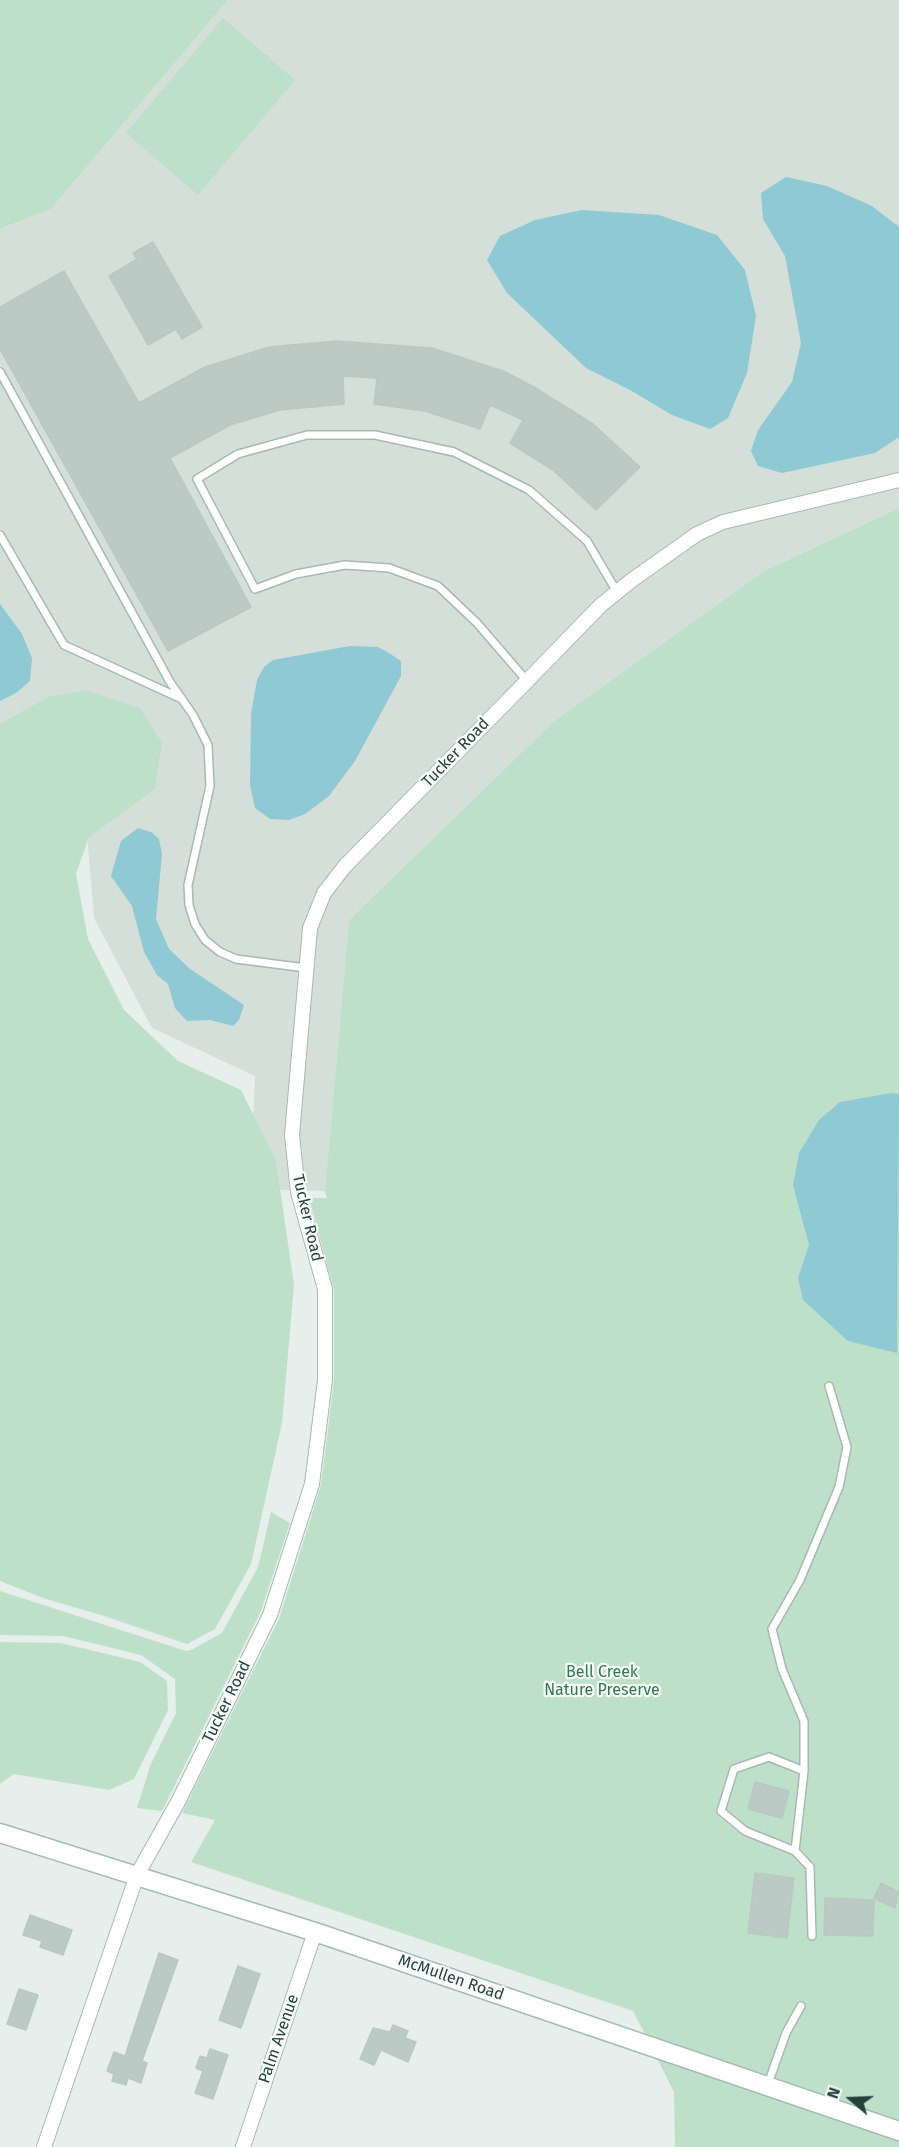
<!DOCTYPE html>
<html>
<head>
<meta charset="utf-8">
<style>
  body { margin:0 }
  #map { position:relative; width:899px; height:2147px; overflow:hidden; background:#e6efeb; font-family:"Fira Sans",sans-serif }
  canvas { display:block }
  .north { position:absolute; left:821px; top:2069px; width:60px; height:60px; -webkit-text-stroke:4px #f7fbf9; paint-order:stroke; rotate:289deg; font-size:16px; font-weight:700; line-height:24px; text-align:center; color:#24423a }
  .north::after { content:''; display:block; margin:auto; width:21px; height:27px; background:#24423a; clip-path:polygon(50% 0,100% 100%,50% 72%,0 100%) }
</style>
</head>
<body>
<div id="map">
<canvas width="899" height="2147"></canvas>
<div class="north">N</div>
</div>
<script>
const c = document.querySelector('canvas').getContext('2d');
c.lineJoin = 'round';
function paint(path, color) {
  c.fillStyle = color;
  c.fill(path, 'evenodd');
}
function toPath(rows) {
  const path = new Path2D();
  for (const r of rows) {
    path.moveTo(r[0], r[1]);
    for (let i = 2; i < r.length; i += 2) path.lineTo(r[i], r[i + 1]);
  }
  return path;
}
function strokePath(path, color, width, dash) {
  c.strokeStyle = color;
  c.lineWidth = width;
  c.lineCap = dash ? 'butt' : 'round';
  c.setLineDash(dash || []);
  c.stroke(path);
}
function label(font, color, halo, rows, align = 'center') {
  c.font = font + ' "Fira Sans",sans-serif';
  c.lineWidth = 4.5;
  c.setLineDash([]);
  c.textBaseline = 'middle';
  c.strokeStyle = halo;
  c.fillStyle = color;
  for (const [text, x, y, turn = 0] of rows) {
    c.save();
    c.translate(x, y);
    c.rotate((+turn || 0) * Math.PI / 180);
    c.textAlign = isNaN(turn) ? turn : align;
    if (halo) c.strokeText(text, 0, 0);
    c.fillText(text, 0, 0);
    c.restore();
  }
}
paint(toPath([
  [228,0,899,0,899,508,764,571,554,721,349,920,325,1191,250,1189,255,1076,152,1028,94,918,87,836,0,757,0,229,51,209]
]), '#d4dfda');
paint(toPath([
  [0,0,228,0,51,209,0,229],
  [223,18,295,80,198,195,126,133],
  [899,508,899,2123,646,2036,633,2011,191,1862,215,1820,182,1813,279,1619,321,1485,334,1381,334,1290,309,1198,327,1198,325,1191,349,920,554,721,764,571],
  [86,690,140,708,162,743,155,789,89,837,76,874,88,939,124,1010,178,1061,241,1090,276,1161,294,1285,282,1423,251,1564,215,1629,187,1644,101,1615,43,1598,0,1581,0,724,48,697],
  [271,1512,290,1523,261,1611,162,1811,137,1808,150,1766,176,1713,175,1679,141,1655,63,1636,0,1635,0,1591,186,1651,191,1650,222,1633,258,1567],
  [0,1642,61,1643,140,1662,167,1681,168,1710,134,1779,109,1790,14,1774,0,1784],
  [657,2058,899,2140,899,2147,675,2147,674,2092]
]), '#bfe0c8');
paint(toPath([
  [786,177,827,186,872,206,899,227,899,437,875,453,782,473,758,466,751,451,758,430,792,382,801,343,785,256,763,219,761,193],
  [582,210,659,215,717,235,745,270,756,316,747,373,728,418,710,429,672,415,630,390,586,368,507,293,487,260,500,236,535,220],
  [0,604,22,634,32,658,30,681,16,693,0,701],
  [350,646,378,647,389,653,401,661,401,676,355,761,329,796,305,814,289,820,270,819,255,808,250,785,251,714,257,680,264,667,273,660],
  [138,828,151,832,159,839,162,854,156,919,169,949,190,969,244,1005,239,1020,233,1026,210,1020,187,1021,175,1008,168,984,157,975,144,952,132,906,111,876,121,841],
  [891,1093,899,1094,897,1353,848,1341,803,1300,798,1278,809,1245,793,1185,799,1153,819,1120,840,1102]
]), '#8ec9d4');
const building = toPath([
  [153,242,202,327,182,339,176,329,148,345,109,276,137,259,133,253,153,242],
  [64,271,139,403,205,367,269,347,337,341,432,348,503,371,534,387,593,424,640,467,596,510,553,470,510,443,523,420,490,405,480,429,425,411,374,404,377,378,343,376,344,404,280,410,230,425,170,458,251,607,168,651,0,349,0,307,64,271],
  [755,1782,789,1791,782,1818,748,1809,755,1782],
  [755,1873,794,1878,787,1938,748,1933,755,1873],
  [881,1883,899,1892,895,1908,874,1898,881,1883],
  [825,1898,874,1900,873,1936,824,1935,825,1898],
  [30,1915,72,1930,63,1955,40,1947,42,1941,23,1935,30,1915],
  [159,1953,178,1960,142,2061,147,2063,141,2083,128,2078,126,2085,112,2081,114,2074,107,2071,114,2052,125,2056,159,1953],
  [238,1966,260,1974,241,2028,219,2020,238,1966],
  [19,1989,38,1995,26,2030,7,2024,19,1989],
  [393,2025,408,2031,405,2038,416,2042,408,2062,381,2050,374,2065,360,2059,373,2028,390,2032,393,2025],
  [210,2049,228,2055,213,2099,195,2093,203,2071,196,2068,200,2056,207,2058,210,2049]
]);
paint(building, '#bbcac4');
strokePath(building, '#b8c9c2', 1.5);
const lane = toPath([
  [0,372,170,682,193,715,208,745,210,786,188,885,189,905,195,924,205,940,220,952,236,959,306,968],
  [0,535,64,645,182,699],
  [527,681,477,623,438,586,389,568,345,565,296,574,255,589,197,479,238,454,307,435,375,435,454,452,529,490,587,541,617,592],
  [804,1771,804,1721,782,1669,772,1629,800,1580,839,1487,847,1447,829,1386],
  [795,1851,745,1831,721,1811,734,1769,769,1757,804,1771,795,1851,810,1867,812,1936],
  [768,2084,786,2033,801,2006]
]);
const street = toPath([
  [44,2147,137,1875,178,1802,270,1615,312,1484,325,1380,325,1289,298,1192,292,1135,310,928,324,893,345,866,527,681,601,605,632,580,697,534,723,522,899,480],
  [243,2147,315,1932]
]);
const secondary = toPath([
  [0,1833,315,1932,899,2131]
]);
strokePath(lane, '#a8b8b2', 10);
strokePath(street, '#a8b8b2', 16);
strokePath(secondary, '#a4bbb3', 21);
strokePath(lane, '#fff', 7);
strokePath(street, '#fff', 14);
strokePath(secondary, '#fff', 18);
label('16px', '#24423a', '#f7fbf9', [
  ["Tucker Road",456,753,-46],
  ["Tucker Road",307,1218,77],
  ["Tucker Road",227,1702,-64],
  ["McMullen Road",451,1978,19],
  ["Palm Avenue",279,2039,-71]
]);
label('16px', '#2d7a4b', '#f7fbf9', [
  ["Bell Creek",602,1673],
  ["Nature Preserve",602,1691]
]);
</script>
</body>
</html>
